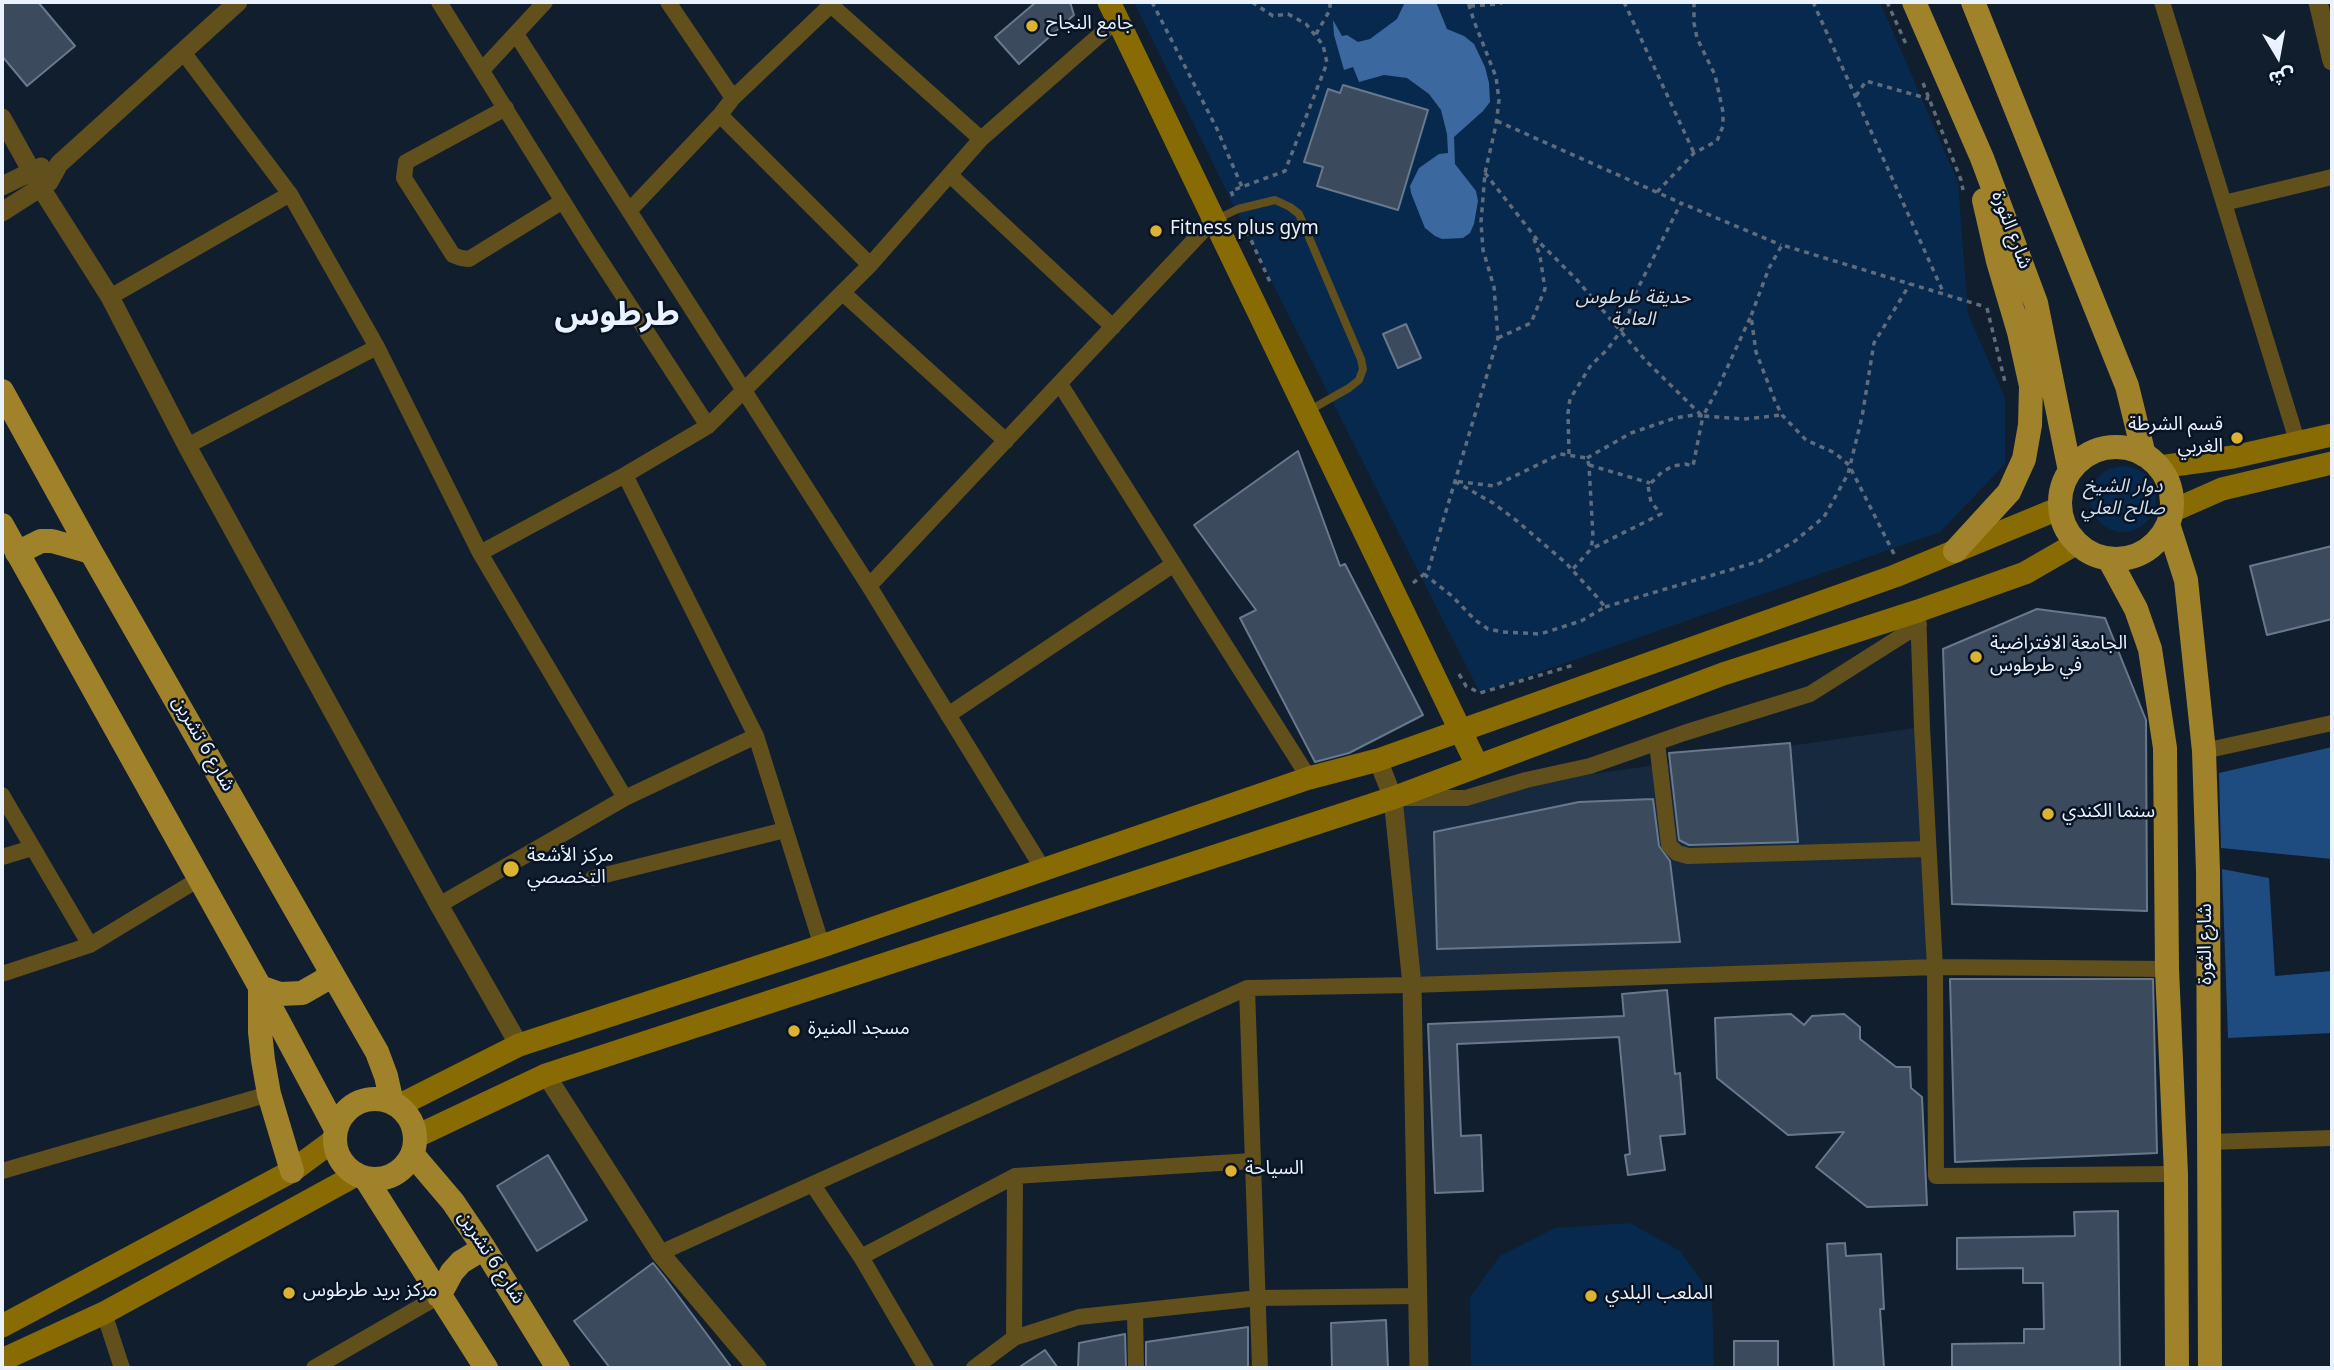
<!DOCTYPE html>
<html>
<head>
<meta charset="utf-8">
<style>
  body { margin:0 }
  #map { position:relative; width:2334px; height:1370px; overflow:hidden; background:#101e2e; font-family:Georgia,"Noto Sans Arabic",serif }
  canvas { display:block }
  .frame { position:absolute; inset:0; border:4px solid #e9f2fe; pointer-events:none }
  .north { position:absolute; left:2243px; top:21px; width:70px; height:70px; -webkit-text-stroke:5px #081424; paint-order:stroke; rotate:170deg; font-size:19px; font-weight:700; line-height:28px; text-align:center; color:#e9f2fe }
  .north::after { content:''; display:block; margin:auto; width:24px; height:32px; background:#e9f2fe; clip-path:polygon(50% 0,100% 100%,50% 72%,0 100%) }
</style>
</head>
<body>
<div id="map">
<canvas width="2334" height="1370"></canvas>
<div class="frame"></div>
<div class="north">ش</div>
</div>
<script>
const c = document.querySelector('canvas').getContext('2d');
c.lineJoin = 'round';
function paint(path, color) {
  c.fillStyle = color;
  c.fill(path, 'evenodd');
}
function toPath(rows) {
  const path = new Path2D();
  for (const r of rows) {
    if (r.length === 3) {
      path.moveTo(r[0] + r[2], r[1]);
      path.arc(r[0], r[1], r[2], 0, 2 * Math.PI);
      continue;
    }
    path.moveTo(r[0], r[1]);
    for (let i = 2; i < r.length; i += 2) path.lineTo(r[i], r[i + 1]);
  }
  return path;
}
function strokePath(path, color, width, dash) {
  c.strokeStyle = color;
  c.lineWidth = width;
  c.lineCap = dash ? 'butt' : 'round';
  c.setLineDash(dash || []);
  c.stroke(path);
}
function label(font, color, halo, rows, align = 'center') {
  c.font = font + ' Georgia,"Noto Sans Arabic",serif';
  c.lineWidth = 5;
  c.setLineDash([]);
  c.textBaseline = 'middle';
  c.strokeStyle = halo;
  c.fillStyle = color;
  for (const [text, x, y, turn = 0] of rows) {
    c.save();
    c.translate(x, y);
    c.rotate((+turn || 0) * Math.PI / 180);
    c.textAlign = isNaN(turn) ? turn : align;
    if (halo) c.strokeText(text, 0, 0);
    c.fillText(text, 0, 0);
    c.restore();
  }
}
paint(toPath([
  [1922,727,1935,967,1412,985,1402,805,1523,784]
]), '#17293e');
paint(toPath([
  [1134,2,1880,2,1958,182,1968,314,2005,398,2005,464,1940,532,1480,693,1249,237],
  [2123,499,33],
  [1630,1223,1680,1251,1712,1295,1714,1368,1471,1368,1470,1297,1500,1256,1555,1228]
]), '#08294e');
paint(toPath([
  [2332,747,2332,859,2221,848,2219,773],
  [2222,869,2269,878,2275,976,2332,971,2332,1033,2228,1038]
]), '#1e4b80');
paint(toPath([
  [1405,2,1436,2,1447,29,1464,36,1474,44,1485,67,1489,83,1490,102,1483,111,1454,137,1455,164,1476,191,1478,201,1474,224,1470,233,1463,238,1442,239,1435,236,1425,228,1411,193,1410,186,1419,168,1439,154,1448,153,1447,134,1441,110,1429,94,1407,78,1384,75,1359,82,1353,67,1344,70,1334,35,1333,20,1342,36,1347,35,1358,42,1370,39,1397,19]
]), '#3b689f');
const building = toPath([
  [2,2,38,2,75,46,27,86,2,56,2,2],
  [1036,2,1070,2,1074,15,1019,64,995,37,1036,2],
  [1343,85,1428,110,1398,210,1317,186,1323,167,1304,162,1328,89,1340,93,1343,85],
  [1406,324,1421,358,1398,368,1383,334,1406,324],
  [1298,451,1340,566,1345,564,1423,715,1349,753,1315,762,1240,618,1256,610,1194,525,1298,451],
  [2332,546,2332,619,2267,635,2250,566,2332,546],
  [2037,609,2105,618,2146,720,2147,911,1952,904,1943,649,2037,609],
  [1790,743,1798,842,1689,845,1679,840,1669,753,1790,743],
  [1653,799,1659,846,1670,861,1680,942,1437,949,1434,832,1579,802,1653,799],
  [1950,979,2153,979,2157,1153,1955,1162,1950,979],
  [1667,990,1675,1074,1680,1073,1685,1134,1660,1136,1665,1170,1628,1175,1625,1155,1630,1154,1619,1037,1457,1044,1461,1136,1481,1135,1483,1191,1435,1193,1428,1024,1624,1016,1622,994,1667,990],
  [1791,1014,1804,1025,1812,1016,1844,1014,1860,1027,1860,1039,1896,1067,1910,1067,1911,1088,1922,1097,1927,1205,1867,1207,1816,1167,1844,1132,1788,1135,1717,1078,1715,1018,1791,1014],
  [548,1155,587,1220,537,1251,497,1186,548,1155],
  [2118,1211,2120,1368,1952,1368,1952,1344,2024,1343,2024,1329,2044,1329,2043,1283,2023,1283,2023,1268,1957,1269,1957,1238,2075,1236,2074,1212,2118,1211],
  [1845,1243,1846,1256,1881,1254,1884,1309,1880,1309,1884,1368,1834,1368,1827,1244,1845,1243],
  [653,1263,665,1278,732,1368,610,1368,574,1321,653,1263],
  [1386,1320,1388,1368,1332,1368,1331,1323,1386,1320],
  [1248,1327,1248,1368,1146,1368,1146,1342,1248,1327],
  [1125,1334,1126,1368,1078,1368,1079,1343,1125,1334],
  [1734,1341,1778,1341,1778,1368,1734,1368,1734,1341],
  [1045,1350,1058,1368,1018,1368,1045,1350]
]);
paint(building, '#3b4a5d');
strokePath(building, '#69798d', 2);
strokePath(toPath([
  [1152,2,1217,129,1242,187],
  [1624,2,1694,153],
  [1813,2,1944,294],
  [1887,2,1906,44],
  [1470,6,1499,4,1504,2],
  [1316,34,1330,10,1330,2],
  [1923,83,1961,180,1963,190],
  [1856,96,1866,81,1929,99],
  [1497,121,1681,203],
  [1485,173,1539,242,1577,280,1646,361,1701,415],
  [1657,192,1694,153,1717,141,1723,126,1723,112,1715,75,1697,38,1694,23,1694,2],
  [1233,196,1231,191,1285,171,1327,63,1323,45,1306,24,1288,14,1273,16,1252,2],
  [1243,222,1270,282],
  [1987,308,2005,382],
  [1750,318,1717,390,1703,416,1744,419,1782,415],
  [1498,338,1531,323,1545,289,1540,256,1533,236],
  [1569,454,1568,413,1570,399,1591,365,1607,350,1625,325,1635,294,1681,203,1781,245],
  [1587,458,1631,433,1675,418,1694,415,1703,416,1693,466,1685,464,1673,466,1662,472,1648,486,1651,502,1661,514,1591,549],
  [1589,465,1650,483],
  [1894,554,1849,465,1835,453,1806,440,1782,415,1775,401,1756,352,1751,316,1769,268,1782,245,1986,307],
  [1424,574,1452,596,1475,620,1488,629,1503,632,1540,634,1581,621,1605,607,1597,597,1575,573,1572,570,1567,564,1517,521,1493,503,1454,481,1494,486,1560,454,1587,458,1589,465,1593,537,1591,549,1572,570],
  [1413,583,1428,571,1498,338,1494,287,1483,250,1481,222,1485,173,1496,125,1499,100,1496,77,1474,21,1468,2],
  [1605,607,1760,561,1795,541,1824,517,1848,474,1862,417,1874,343,1910,284],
  [1459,674,1466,686,1480,693,1574,665]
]), '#606c7b', 3.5, [5, 5]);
strokePath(toPath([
  [1217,219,1238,209,1275,200,1290,207,1299,214,1361,359,1363,369,1359,380,1349,388,1310,410]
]), '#614f1c', 8);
strokePath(toPath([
  [439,2,587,240,708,426],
  [668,2,733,98],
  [2162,2,2298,444],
  [831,5,981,139],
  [516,34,869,586,1043,869],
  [183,52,290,194,377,347,480,553,625,798],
  [482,70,545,2],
  [506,108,406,162,404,178,453,255,461,258,469,259,563,201],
  [720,115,870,265],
  [950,175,1113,327],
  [2224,203,2332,177],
  [629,211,720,115,733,98,834,2],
  [843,293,1006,441],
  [110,297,290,194],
  [1060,384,1309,778],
  [187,446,377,347],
  [625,475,756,736,822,946],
  [480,553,625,475,708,426,870,265,981,139,1118,19],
  [869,586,1213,220],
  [1918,611,1922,727,1935,967,1936,1176,2176,1174],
  [948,715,1174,564],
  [1657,743,1669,845,1677,853,1688,856,1928,849],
  [2204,751,2332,723],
  [2,795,90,945],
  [1404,798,1466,798,1526,780,1590,766,1684,733,1810,694,1919,625],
  [2,857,32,848],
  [593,878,785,830],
  [439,905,625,798,756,736],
  [2,974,90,945,199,879],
  [1247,988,1260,1368],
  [2209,1142,2332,1138],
  [2,1171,269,1094],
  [813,1185,861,1257,926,1368],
  [660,1253,1247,988,1412,985,1935,967,2167,969],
  [861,1257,1015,1176,1252,1161],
  [1135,1311,1136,1368],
  [104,1313,122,1368],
  [1014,1338,1015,1176],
  [314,1368,439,1296],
  [974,1368,1014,1338,1079,1317,1259,1298,1417,1296]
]), '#614f1c', 16);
strokePath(toPath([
  [2318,2,2332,61],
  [2,118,41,188,110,297,187,446,439,905,519,1045],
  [2,186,41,167],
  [2,212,49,182,59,164,238,2],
  [1378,760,1393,798,1412,985,1419,1368],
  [546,1075,660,1253,757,1368]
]), '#614f1c', 19);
strokePath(toPath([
  [1109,2,1477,765],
  [2159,467,2233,457,2332,435],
  [2172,511,2222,489,2332,463],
  [398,1106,519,1045,822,946,1309,778,1378,760,1895,576,2060,508],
  [415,1137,546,1075,1393,798,1723,674,1918,611,2025,573,2077,543],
  [2,1326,292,1171,334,1140],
  [2,1360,104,1313,356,1175]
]), '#886b02', 23);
strokePath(toPath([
  [1914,2,1982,158,2036,303,2070,471],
  [1973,2,2127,386,2144,455],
  [2,391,91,552,377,1052,386,1076,392,1103],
  [2116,503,56],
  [2168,524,2186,580,2204,751,2208,871,2210,1368],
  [2,525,260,987,336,1129],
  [1955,551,2009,492,2024,459,2030,425,2031,386,2019,332,1998,261,1984,200],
  [17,553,41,541,52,541,91,552],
  [2109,559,2136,609,2150,649,2165,748,2167,969,2176,1174,2177,1368],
  [375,1139,40],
  [413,1155,453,1202,484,1248,558,1368],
  [292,1171,269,1094,263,1060,260,1032,260,987,280,994,302,993,323,981,331,972],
  [366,1179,486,1368],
  [439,1296,452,1272,461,1262,484,1248]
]), '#a0822a', 24);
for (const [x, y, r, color] of [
  [1032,26,7,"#dcb233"],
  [1156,231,7,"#dcb233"],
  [2237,438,7,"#dcb233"],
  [1976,657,7,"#dcb233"],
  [2048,814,7,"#dcb233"],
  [511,869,9,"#dcb233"],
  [794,1031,7,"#dcb233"],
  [1231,1171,7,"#dcb233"],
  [289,1293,7,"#dcb233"],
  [1591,1296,7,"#dcb233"]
]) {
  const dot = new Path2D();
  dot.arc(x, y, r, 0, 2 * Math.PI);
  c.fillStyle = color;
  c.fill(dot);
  strokePath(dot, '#081424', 2.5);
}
label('19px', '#e9f2fe', '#081424', [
  ["جامع النجاح",1046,26],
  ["Fitness plus gym",1170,231],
  ["قسم الشرطة",2223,427,"right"],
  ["الغربي",2223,449,"right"],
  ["الجامعة الافتراضية",1990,646],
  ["في طرطوس",1990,668],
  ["سنما الكندي",2062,814],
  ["مركز الأشعة",527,858],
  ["التخصصي",527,880],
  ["مسجد المنيرة",808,1031],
  ["السياحة",1245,1171],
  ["مركز بريد طرطوس",303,1293],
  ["الملعب البلدي",1605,1296]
], 'left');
label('19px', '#e9f2fe', '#081424', [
  ["شارع الثورة",2009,231,69],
  ["شارع 6 تشرين",201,745,60],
  ["شارع الثورة",2208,944,-90],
  ["شارع 6 تشرين",489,1259,57]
]);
label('italic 19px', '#d1deee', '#081424', [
  ["حديقة طرطوس",1633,300],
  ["العامة",1633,322],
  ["دوار الشيخ",2123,489],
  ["صالح العلي",2123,511]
]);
label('bold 33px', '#e9f2fe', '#081424', [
  ["طرطوس",617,320]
]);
</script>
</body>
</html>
